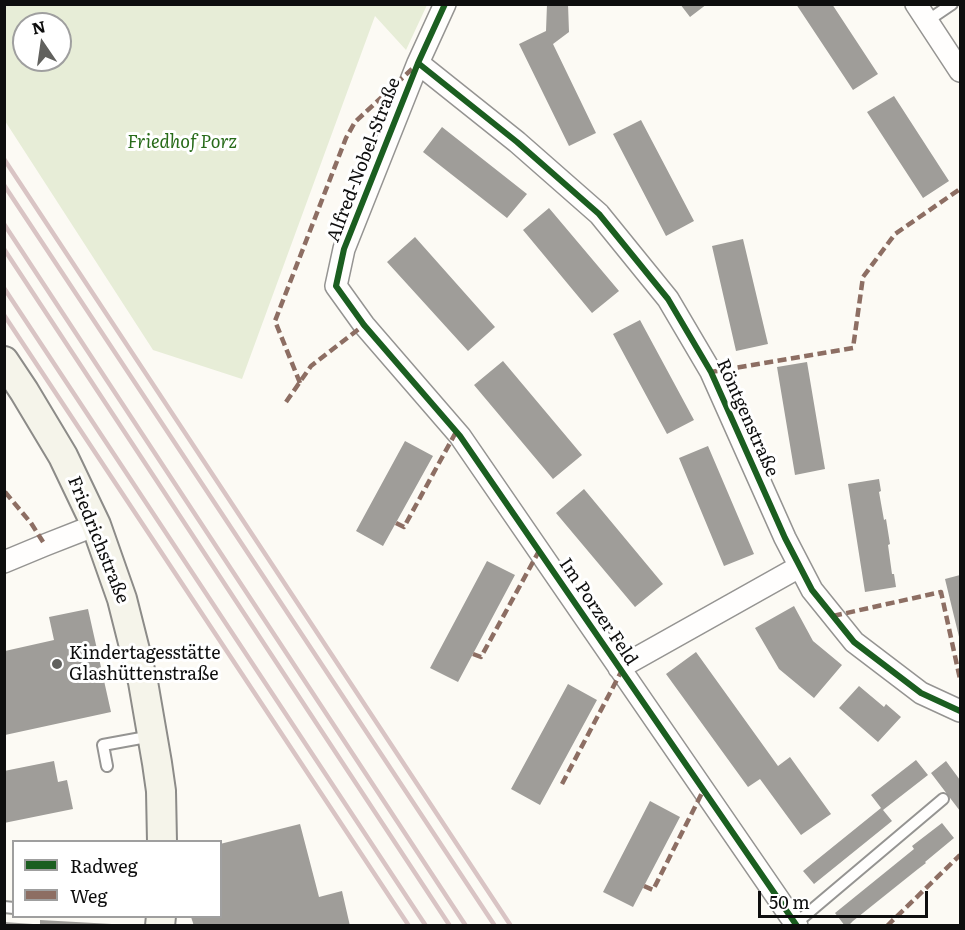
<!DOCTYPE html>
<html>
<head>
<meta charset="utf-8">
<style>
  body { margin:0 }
  #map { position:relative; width:965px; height:930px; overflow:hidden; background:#fcfaf4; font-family:Literata,serif }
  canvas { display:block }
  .frame { position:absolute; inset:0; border:6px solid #0e0e0e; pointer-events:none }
  .legend { position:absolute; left:12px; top:840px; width:210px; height:78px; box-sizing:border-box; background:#fff; border:2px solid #9f9f9f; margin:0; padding:8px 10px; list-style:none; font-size:18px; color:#0e0e0e }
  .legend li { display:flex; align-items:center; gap:12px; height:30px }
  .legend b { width:30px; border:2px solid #9f9f9f }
  .north { position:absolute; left:12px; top:12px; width:60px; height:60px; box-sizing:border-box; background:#fff; border:2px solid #9f9f9f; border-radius:50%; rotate:347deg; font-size:16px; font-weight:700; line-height:24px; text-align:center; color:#0e0e0e }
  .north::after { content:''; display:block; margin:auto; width:21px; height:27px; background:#61615e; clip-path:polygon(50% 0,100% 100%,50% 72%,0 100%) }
  .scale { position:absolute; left:758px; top:891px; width:170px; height:27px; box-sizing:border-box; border:3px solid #0e0e0e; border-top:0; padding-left:8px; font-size:18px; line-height:21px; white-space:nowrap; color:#0e0e0e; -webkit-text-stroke:4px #fff; paint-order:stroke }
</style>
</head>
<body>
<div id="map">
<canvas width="965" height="930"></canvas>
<div class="frame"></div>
<ul class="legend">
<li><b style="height:8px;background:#1b5e20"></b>Radweg</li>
<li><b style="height:8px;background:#8d6e63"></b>Weg</li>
</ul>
<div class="north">N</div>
<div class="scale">50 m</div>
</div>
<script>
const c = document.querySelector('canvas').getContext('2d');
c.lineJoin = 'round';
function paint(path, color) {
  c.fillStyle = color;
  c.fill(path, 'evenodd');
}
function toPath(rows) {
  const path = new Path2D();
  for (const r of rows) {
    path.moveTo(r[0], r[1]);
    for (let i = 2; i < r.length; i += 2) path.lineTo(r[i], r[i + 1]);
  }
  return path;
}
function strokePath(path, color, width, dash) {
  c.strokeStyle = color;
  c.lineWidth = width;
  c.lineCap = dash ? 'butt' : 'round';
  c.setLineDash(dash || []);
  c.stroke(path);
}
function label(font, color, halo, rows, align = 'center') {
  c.font = font + ' Literata,serif';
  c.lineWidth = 6;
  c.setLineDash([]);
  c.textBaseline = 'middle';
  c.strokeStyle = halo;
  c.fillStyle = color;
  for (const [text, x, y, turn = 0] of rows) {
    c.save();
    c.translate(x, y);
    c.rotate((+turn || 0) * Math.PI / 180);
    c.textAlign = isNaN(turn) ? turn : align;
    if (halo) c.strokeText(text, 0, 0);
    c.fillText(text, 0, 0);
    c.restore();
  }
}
paint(toPath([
  [5,4,427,5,406,50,375,16,242,379,153,350,5,121],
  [24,24,60,24,60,60,24,60]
]), '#e7edd7');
paint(toPath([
  [547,4,568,4,569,32,553,44,596,133,569,146,519,44,546,31],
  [680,4,707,4,690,17],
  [796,4,832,4,878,74,853,90],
  [894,96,949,181,923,198,867,112],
  [641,120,694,221,666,236,613,134],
  [442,127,527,194,507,218,423,152],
  [549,208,619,291,592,313,523,230],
  [415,237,495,327,468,351,387,262],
  [743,239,768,344,736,351,712,246],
  [640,320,694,420,667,434,613,334],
  [503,361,582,455,553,479,474,385],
  [807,362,825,469,795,475,777,367],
  [405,441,433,456,383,546,356,531],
  [708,446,754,554,724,566,679,458],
  [879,479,881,491,879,492,884,520,886,519,890,544,888,545,892,574,894,574,896,587,865,592,848,484],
  [584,489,663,584,635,607,556,513],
  [487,561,515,575,458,682,430,668],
  [960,575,960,641,945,579],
  [794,606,813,641,842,665,814,698,779,669,755,628],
  [88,609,111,712,5,735,5,651,54,640,49,617],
  [696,652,778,766,790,757,831,814,801,835,760,779,748,787,666,674],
  [568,684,597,700,540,805,511,789],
  [859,686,884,707,886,704,901,717,878,742,839,708],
  [916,760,928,775,883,810,892,821,814,884,803,871,881,808,871,795],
  [54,761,58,782,67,780,73,809,4,823,4,771],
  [946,761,960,780,960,811,931,773],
  [650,801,680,817,633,907,603,892],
  [942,823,954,838,925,862,926,863,918,869,853,921,848,926,845,926,835,913,914,849,912,846],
  [300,824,319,897,342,891,350,926,194,926,191,917,220,916,220,844],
  [40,920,112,924,112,926,40,926],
  [4,922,33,924,33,926,4,926]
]), '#9f9d99');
const lane = toPath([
  [927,21,952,4],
  [107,766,103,745,152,736],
  [4,907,14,908],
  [795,924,943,799]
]);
const street = toPath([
  [445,4,418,63,344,249,336,286,364,325,460,436,797,926],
  [916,4,960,71],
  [418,63,517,142,599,214,668,299,711,372,785,538,812,590,854,642,921,693,960,711],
  [4,562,45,545,96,525],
  [619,668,799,567]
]);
const secondary = toPath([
  [4,361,24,391,63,456,96,525,122,599,143,682,157,763,161,791,162,842],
  [160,926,161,916]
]);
strokePath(lane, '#959492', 14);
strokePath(street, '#959492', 24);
strokePath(secondary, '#8c8b88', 32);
strokePath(lane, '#fffefd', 10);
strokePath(street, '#fffefd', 21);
strokePath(secondary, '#f5f4ea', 28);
strokePath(toPath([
  [4,159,511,926],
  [4,185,495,926],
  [4,224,466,926],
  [4,249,450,926],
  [4,288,426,926],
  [4,315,409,926]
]), '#d9c4c4', 4.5);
strokePath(toPath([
  [711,372,853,348,863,277,895,234,960,189],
  [300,383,275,321,346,138,355,122,412,69],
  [286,402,311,366,364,325],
  [5,492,31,523,45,545],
  [396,523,404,527,456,432],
  [833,616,941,592,960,679],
  [473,654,481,657,539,551],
  [562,784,621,672],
  [644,886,653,890,703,791],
  [887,926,960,855]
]), '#8d6e63', 4.5, [9, 4.5]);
strokePath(toPath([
  [445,4,418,63,344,249,336,286,364,325,460,436,797,926],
  [418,63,517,142,599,214,668,299,711,372,785,538,812,590,854,642,921,693,960,711]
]), '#1b5e20', 6);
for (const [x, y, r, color] of [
  [57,664,6,"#61615e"]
]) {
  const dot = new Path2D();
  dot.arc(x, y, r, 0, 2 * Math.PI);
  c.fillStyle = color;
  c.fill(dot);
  strokePath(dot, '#fff', 2);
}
label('italic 18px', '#286b1a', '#fff', [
  ["Friedhof Porz",182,143]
]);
label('18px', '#0e0e0e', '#fff', [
  ["Alfred-Nobel-Straße",364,160,-69],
  ["Röntgenstraße",747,418,66],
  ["Friedrichstraße",98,540,68],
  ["Im Porzer Feld",598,612,56]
]);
label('18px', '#0e0e0e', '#fff', [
  ["Kindertagesstätte",69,654],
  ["Glashüttenstraße",69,675]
], 'left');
</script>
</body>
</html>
